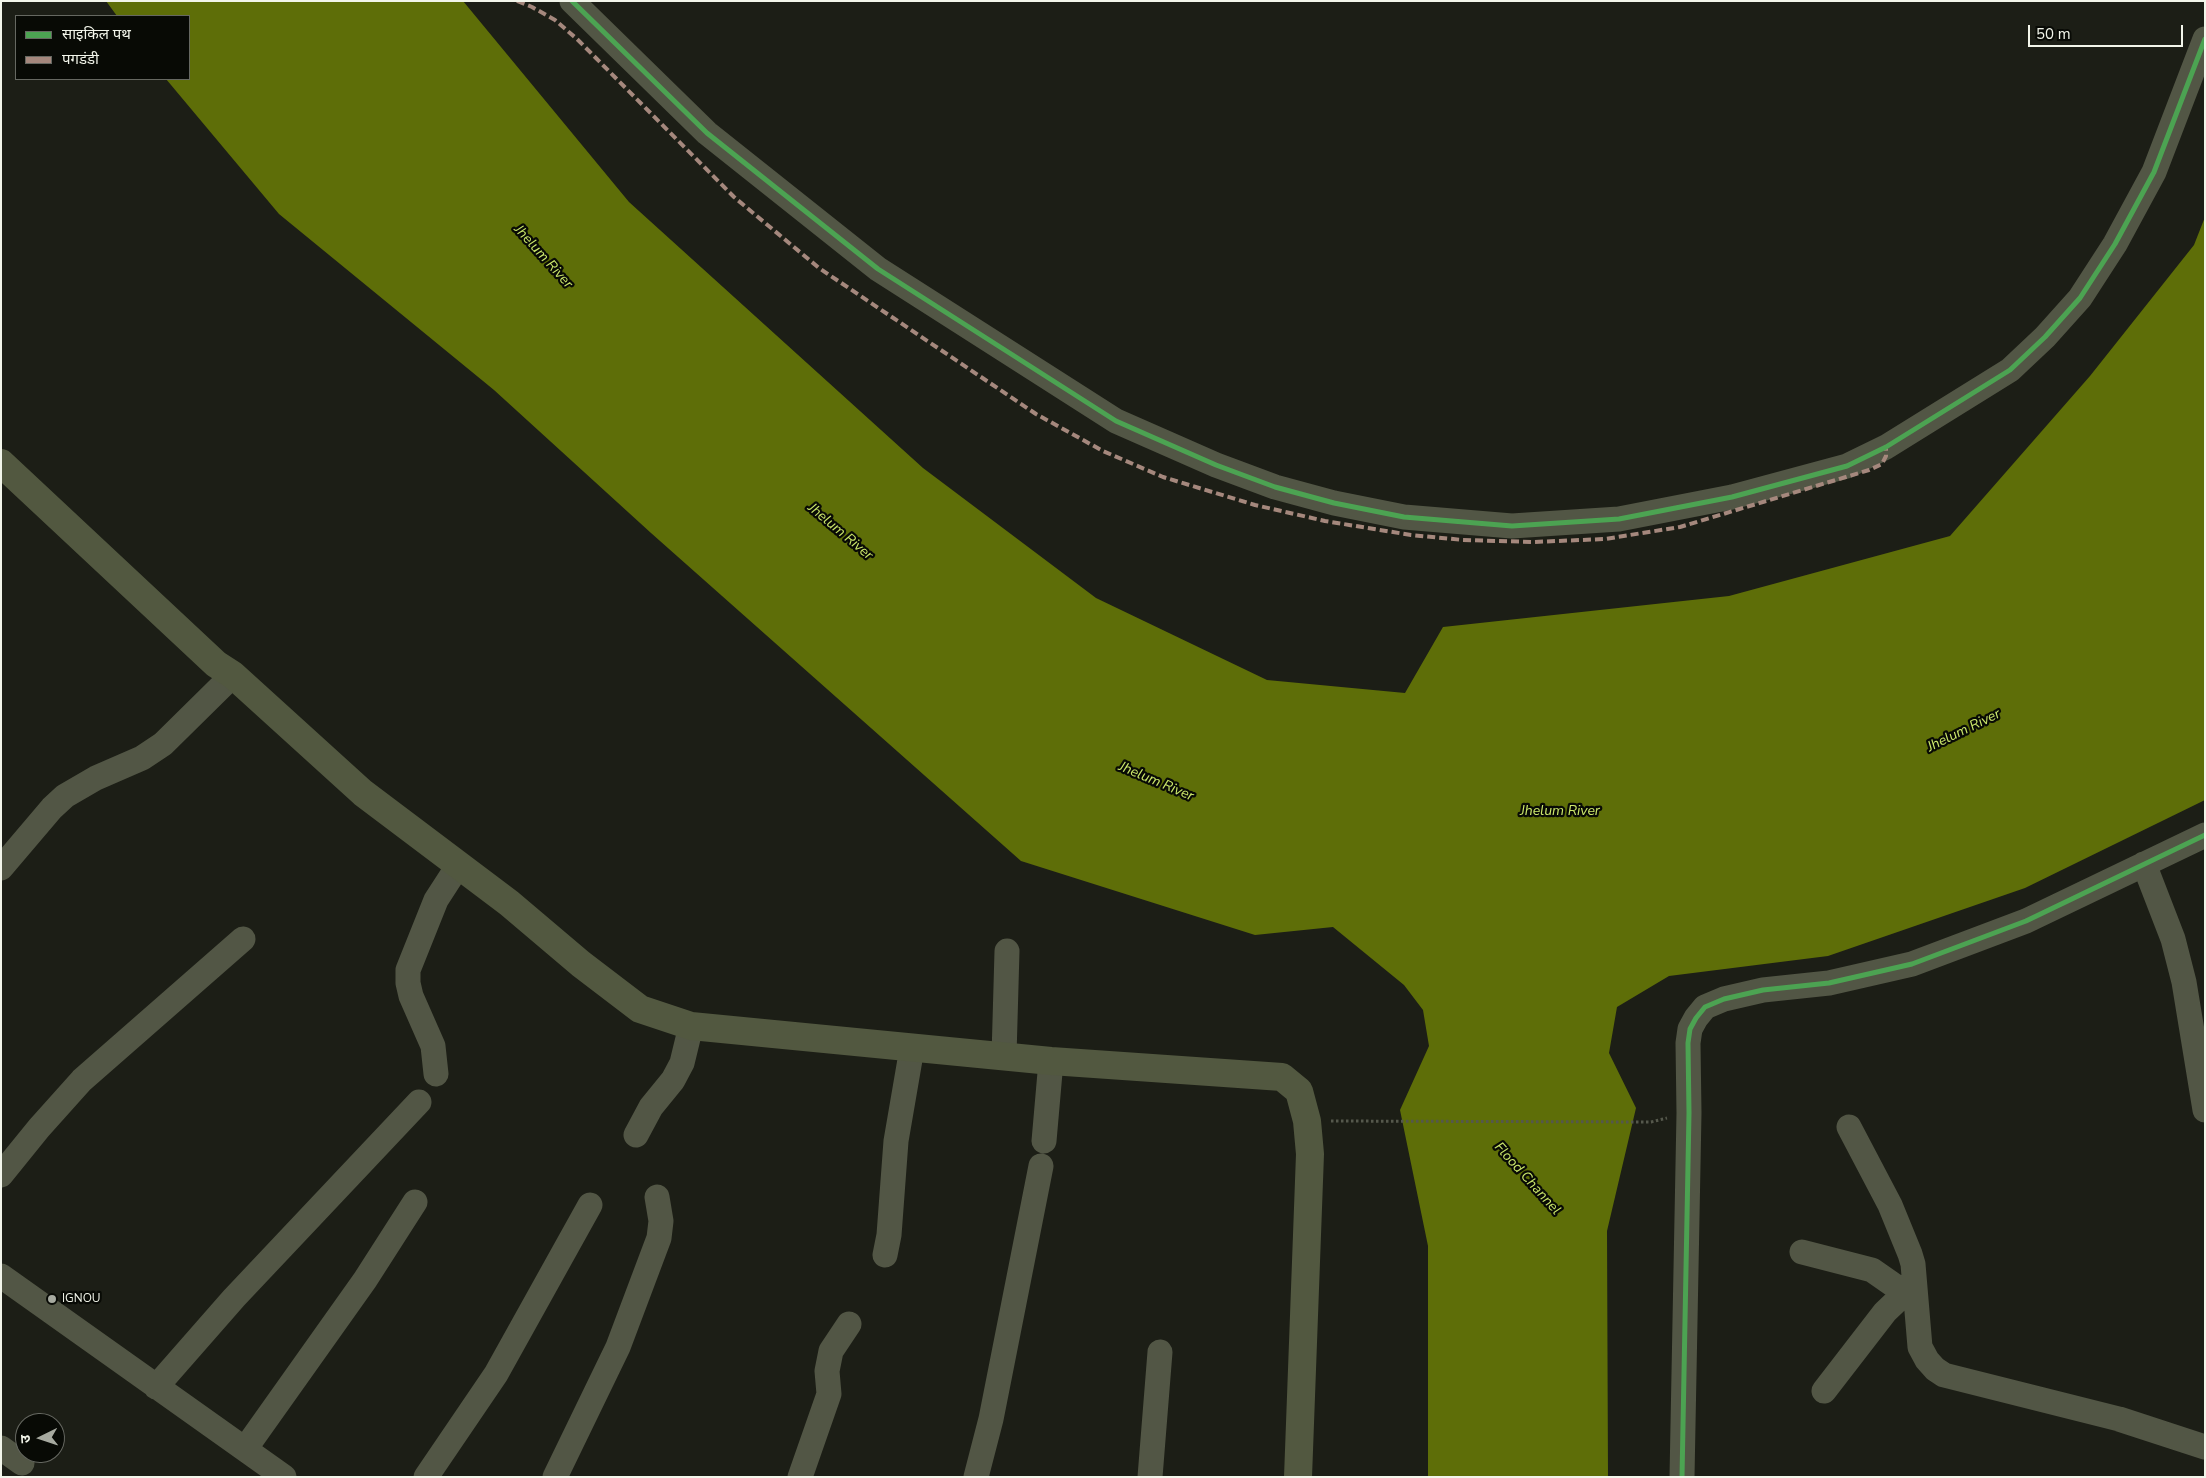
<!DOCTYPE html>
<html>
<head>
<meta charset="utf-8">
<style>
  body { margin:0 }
  #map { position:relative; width:2206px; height:1478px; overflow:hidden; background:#1c1e16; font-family:"Nunito Sans","Noto Sans Devanagari",sans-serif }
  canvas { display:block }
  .frame { position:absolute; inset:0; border:2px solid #f2f5ea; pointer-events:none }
  .legend { position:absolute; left:15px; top:15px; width:175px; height:65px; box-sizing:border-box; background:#080a05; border:1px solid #666861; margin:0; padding:6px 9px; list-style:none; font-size:15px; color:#f2f5ea }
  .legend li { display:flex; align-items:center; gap:10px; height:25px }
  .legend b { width:25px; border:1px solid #666861 }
  .north { position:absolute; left:15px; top:1413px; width:50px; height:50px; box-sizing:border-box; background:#080a05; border:1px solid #666861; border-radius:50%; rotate:266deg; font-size:14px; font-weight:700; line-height:20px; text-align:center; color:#f2f5ea }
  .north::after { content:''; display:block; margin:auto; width:18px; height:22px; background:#a7aaa0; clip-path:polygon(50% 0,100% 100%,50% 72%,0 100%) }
  .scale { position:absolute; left:2028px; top:25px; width:155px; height:22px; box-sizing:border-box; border:2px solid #f2f5ea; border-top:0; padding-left:6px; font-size:15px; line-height:18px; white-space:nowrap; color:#f2f5ea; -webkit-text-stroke:4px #080a05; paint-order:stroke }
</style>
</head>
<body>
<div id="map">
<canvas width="2206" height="1478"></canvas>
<div class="frame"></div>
<ul class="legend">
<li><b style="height:6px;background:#4ca352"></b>साइकिल पथ</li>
<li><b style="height:6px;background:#a5887d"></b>पगडंडी</li>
</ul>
<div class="north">उ</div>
<div class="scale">50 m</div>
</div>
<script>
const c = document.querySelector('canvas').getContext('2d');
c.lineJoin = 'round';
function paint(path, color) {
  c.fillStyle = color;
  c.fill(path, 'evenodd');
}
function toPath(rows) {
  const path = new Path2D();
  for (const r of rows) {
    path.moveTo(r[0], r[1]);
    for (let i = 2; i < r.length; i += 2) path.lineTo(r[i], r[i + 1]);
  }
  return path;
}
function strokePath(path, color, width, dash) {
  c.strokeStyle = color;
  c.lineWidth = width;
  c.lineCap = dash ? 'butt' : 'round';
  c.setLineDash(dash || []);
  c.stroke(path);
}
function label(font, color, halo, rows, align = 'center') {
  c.font = font + ' "Nunito Sans",sans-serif';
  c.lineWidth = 4.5;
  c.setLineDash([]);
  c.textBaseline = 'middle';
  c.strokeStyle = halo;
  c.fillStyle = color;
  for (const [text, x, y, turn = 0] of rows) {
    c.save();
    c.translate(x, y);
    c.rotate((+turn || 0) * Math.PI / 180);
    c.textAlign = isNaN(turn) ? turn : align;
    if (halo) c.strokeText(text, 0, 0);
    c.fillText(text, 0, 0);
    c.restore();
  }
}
paint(toPath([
  [106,1,463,1,629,202,923,468,1096,598,1267,680,1405,693,1443,627,1729,596,1950,536,2090,376,2194,245,2205,217,2205,800,2025,888,1828,956,1669,976,1617,1007,1609,1053,1636,1108,1607,1231,1608,1477,1428,1477,1428,1246,1400,1110,1429,1046,1423,1010,1404,985,1333,927,1255,935,1021,861,651,533,494,390,279,214,166,79,189,79,189,16,117,16]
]), '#5e6e08');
strokePath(toPath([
  [1331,1121,1651,1122,1667,1118]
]), '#55584c', 3, [2.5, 2.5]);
strokePath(toPath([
  [572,1,707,133,878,269,1116,421,1216,465,1275,487,1334,503,1404,517,1512,526,1619,519,1732,497,1847,466,1886,447,2010,370,2045,337,2080,298,2115,244,2154,172,2205,39],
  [2144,864,2173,939,2184,982,2205,1110],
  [1,868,52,808,65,796,96,778,142,758,163,744,233,675],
  [1004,1056,1007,951],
  [436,1074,433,1046,411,996,408,983,408,970,436,900,458,866],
  [1849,1127,1890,1205,1910,1254,1913,1264,1920,1347,1927,1360,1935,1369,1944,1375,2119,1419,2205,1447],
  [636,1135,651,1107,673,1080,682,1063,691,1026],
  [1044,1141,1051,1061],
  [1,1175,39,1128,82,1080,243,939],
  [1802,1252,1872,1270,1905,1293],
  [885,1255,889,1235,896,1141,912,1048],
  [1,1276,284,1477],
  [156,1387,234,1298,419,1102],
  [1824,1391,1885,1312,1905,1293,1914,1289],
  [1,1448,22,1463],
  [245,1449,365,1280,415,1202],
  [426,1477,496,1374,590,1205],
  [555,1477,618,1347,659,1238,661,1221,657,1197],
  [800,1477,829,1394,827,1371,831,1351,849,1324],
  [976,1477,991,1419,1041,1166],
  [1150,1477,1160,1352],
  [1682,1477,1689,1113,1688,1043,1690,1029,1696,1018,1705,1007,1724,999,1763,990,1829,983,1912,964,2026,921,2205,835]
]), '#525645', 25);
strokePath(toPath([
  [1,463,216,664,233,675,363,793,509,903,581,964,640,1009,691,1026,1051,1061,1282,1077,1299,1091,1307,1121,1310,1154,1298,1477]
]), '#525840', 28);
strokePath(toPath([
  [517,1,532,7,555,20,577,39,734,197,819,268,1036,414,1103,451,1163,477,1255,505,1325,521,1411,535,1463,540,1533,542,1605,539,1680,527,1869,470,1882,464,1886,456,1886,447]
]), '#a5887d', 4, [8, 4]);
strokePath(toPath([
  [572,1,707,133,878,269,1116,421,1216,465,1275,487,1334,503,1404,517,1512,526,1619,519,1732,497,1847,466,1886,447,2010,370,2045,337,2080,298,2115,244,2154,172,2205,39],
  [1682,1477,1689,1113,1688,1043,1690,1029,1696,1018,1705,1007,1724,999,1763,990,1829,983,1912,964,2026,921,2205,835]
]), '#4ca352', 5);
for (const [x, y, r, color] of [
  [52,1299,5,"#a7aaa0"]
]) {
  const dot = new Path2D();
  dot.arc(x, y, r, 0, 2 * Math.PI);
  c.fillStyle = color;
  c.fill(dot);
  strokePath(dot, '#080a05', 2);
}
label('12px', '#f2f5ea', '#080a05', [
  ["IGNOU",62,1299]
], 'left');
label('italic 14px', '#cde96c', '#080a05', [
  ["Jhelum River",543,257,48],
  ["Jhelum River",840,532,40],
  ["Jhelum River",1964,731,-26],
  ["Jhelum River",1156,782,23],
  ["Jhelum River",1560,812],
  ["Flood Channel",1527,1179,48]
]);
</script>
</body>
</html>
